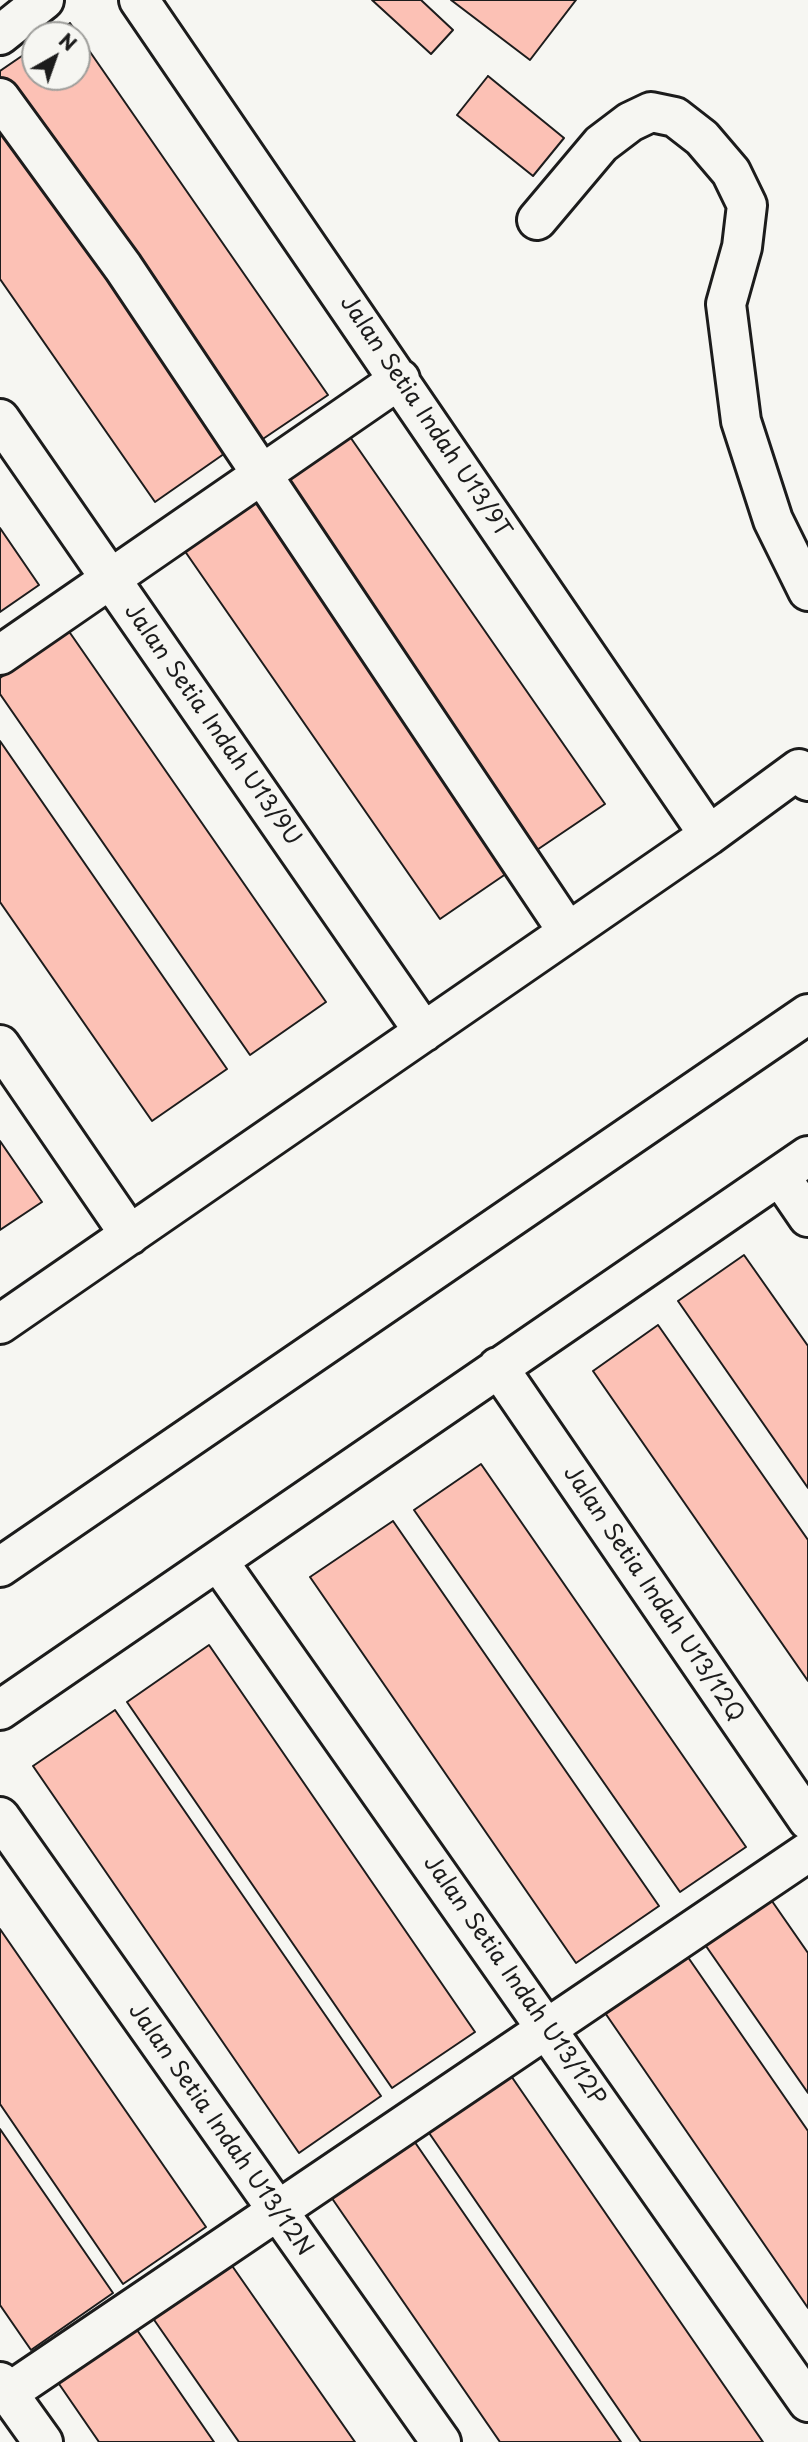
<!DOCTYPE html>
<html>
<head>
<meta charset="utf-8">
<style>
  body { margin:0 }
  #map { position:relative; width:808px; height:2442px; overflow:hidden; background:#f6f6f2; font-family:"Playpen Sans",sans-serif }
  canvas { display:block }
  .north { position:absolute; left:21px; top:21px; width:70px; height:70px; box-sizing:border-box; background:#f6f6f2; border:2px solid #9f9f9c; border-radius:50%; rotate:40deg; font-size:19px; font-weight:700; line-height:28px; text-align:center; color:#1c1c1c }
  .north::after { content:''; display:block; margin:auto; width:24px; height:32px; background:#1c1c1c; clip-path:polygon(50% 0,100% 100%,50% 72%,0 100%) }
</style>
</head>
<body>
<div id="map">
<canvas width="808" height="2442"></canvas>
<div class="north">N</div>
</div>
<script>
const c = document.querySelector('canvas').getContext('2d');
c.lineJoin = 'round';
function paint(path, color) {
  c.fillStyle = color;
  c.fill(path, 'evenodd');
}
function toPath(rows) {
  const path = new Path2D();
  for (const r of rows) {
    path.moveTo(r[0], r[1]);
    for (let i = 2; i < r.length; i += 2) path.lineTo(r[i], r[i + 1]);
  }
  return path;
}
function strokePath(path, color, width, dash) {
  c.strokeStyle = color;
  c.lineWidth = width;
  c.lineCap = dash ? 'butt' : 'round';
  c.setLineDash(dash || []);
  c.stroke(path);
}
function label(font, color, halo, rows, align = 'center') {
  c.font = font + ' "Playpen Sans",sans-serif';
  c.lineWidth = 6;
  c.setLineDash([]);
  c.textBaseline = 'middle';
  c.strokeStyle = halo;
  c.fillStyle = color;
  for (const [text, x, y, turn = 0] of rows) {
    c.save();
    c.translate(x, y);
    c.rotate((+turn || 0) * Math.PI / 180);
    c.textAlign = isNaN(turn) ? turn : align;
    if (halo) c.strokeText(text, 0, 0);
    c.fillText(text, 0, 0);
    c.restore();
  }
}
const building = toPath([
  [372,0,421,0,453,30,431,54,372,0],
  [451,0,576,0,530,60,451,0],
  [70,23,328,395,251,447,0,85,0,71,35,47,35,77,77,77,77,35,52,35,70,23],
  [488,76,564,138,533,176,457,115,488,76],
  [0,117,231,449,155,502,0,279,0,117],
  [346,431,605,804,528,856,270,484,346,431],
  [258,495,516,867,440,919,182,547,258,495],
  [0,528,39,585,0,612,0,528],
  [68,630,326,1002,250,1055,0,694,0,678,68,630],
  [0,741,227,1069,152,1121,0,902,0,741],
  [0,1141,42,1202,0,1230,0,1141],
  [744,1255,808,1346,808,1488,678,1301,744,1255],
  [658,1325,808,1540,808,1681,593,1371,658,1325],
  [481,1464,746,1847,680,1892,414,1510,481,1464],
  [393,1521,659,1906,576,1963,310,1577,393,1521],
  [209,1645,475,2032,392,2088,127,1702,209,1645],
  [115,1710,381,2096,299,2153,33,1766,115,1710],
  [765,1891,808,1953,808,2093,699,1936,765,1891],
  [0,1929,206,2227,123,2284,0,2104,0,1929],
  [683,1950,808,2131,808,2308,601,2007,683,1950],
  [507,2070,763,2442,641,2442,425,2127,507,2070],
  [0,2129,113,2293,31,2350,0,2305,0,2129],
  [412,2138,621,2442,500,2442,329,2194,412,2138],
  [228,2260,355,2442,239,2442,150,2314,228,2260],
  [135,2327,214,2442,99,2442,57,2381,135,2327]
]);
paint(building, '#fcc1b5');
strokePath(building, '#1c1c1c', 2);
const minor = toPath([
  [139,0,709,835],
  [0,35,44,0],
  [0,98,123,267,568,932],
  [537,220,601,144,630,122,651,112,675,117,702,138,731,172,747,205,742,247,726,304,741,421,773,520,808,591],
  [0,419,424,1032],
  [0,655,400,379],
  [0,1045,130,1235],
  [780,1176,808,1217],
  [0,1324,709,835,799,769,808,781],
  [498,1367,808,1820],
  [218,1561,808,2402],
  [0,1567,808,1014],
  [0,1710,808,1156],
  [0,1817,441,2442],
  [0,2382,43,2442],
  [8,2393,808,1852]
]);
strokePath(minor, '#1c1c1c', 44);
strokePath(minor, '#f6f6f2', 38);
label('23px', '#1c1c1c', '#f6f6f2', [
  ["Jalan Setia Indah U13/9T",425,417,56],
  ["Jalan Setia Indah U13/9U",212,725,55],
  ["Jalan Setia Indah U13/12Q",653,1594,56],
  ["Jalan Setia Indah U13/12P",514,1981,55],
  ["Jalan Setia Indah U13/12N",220,2130,55]
]);
</script>
</body>
</html>
